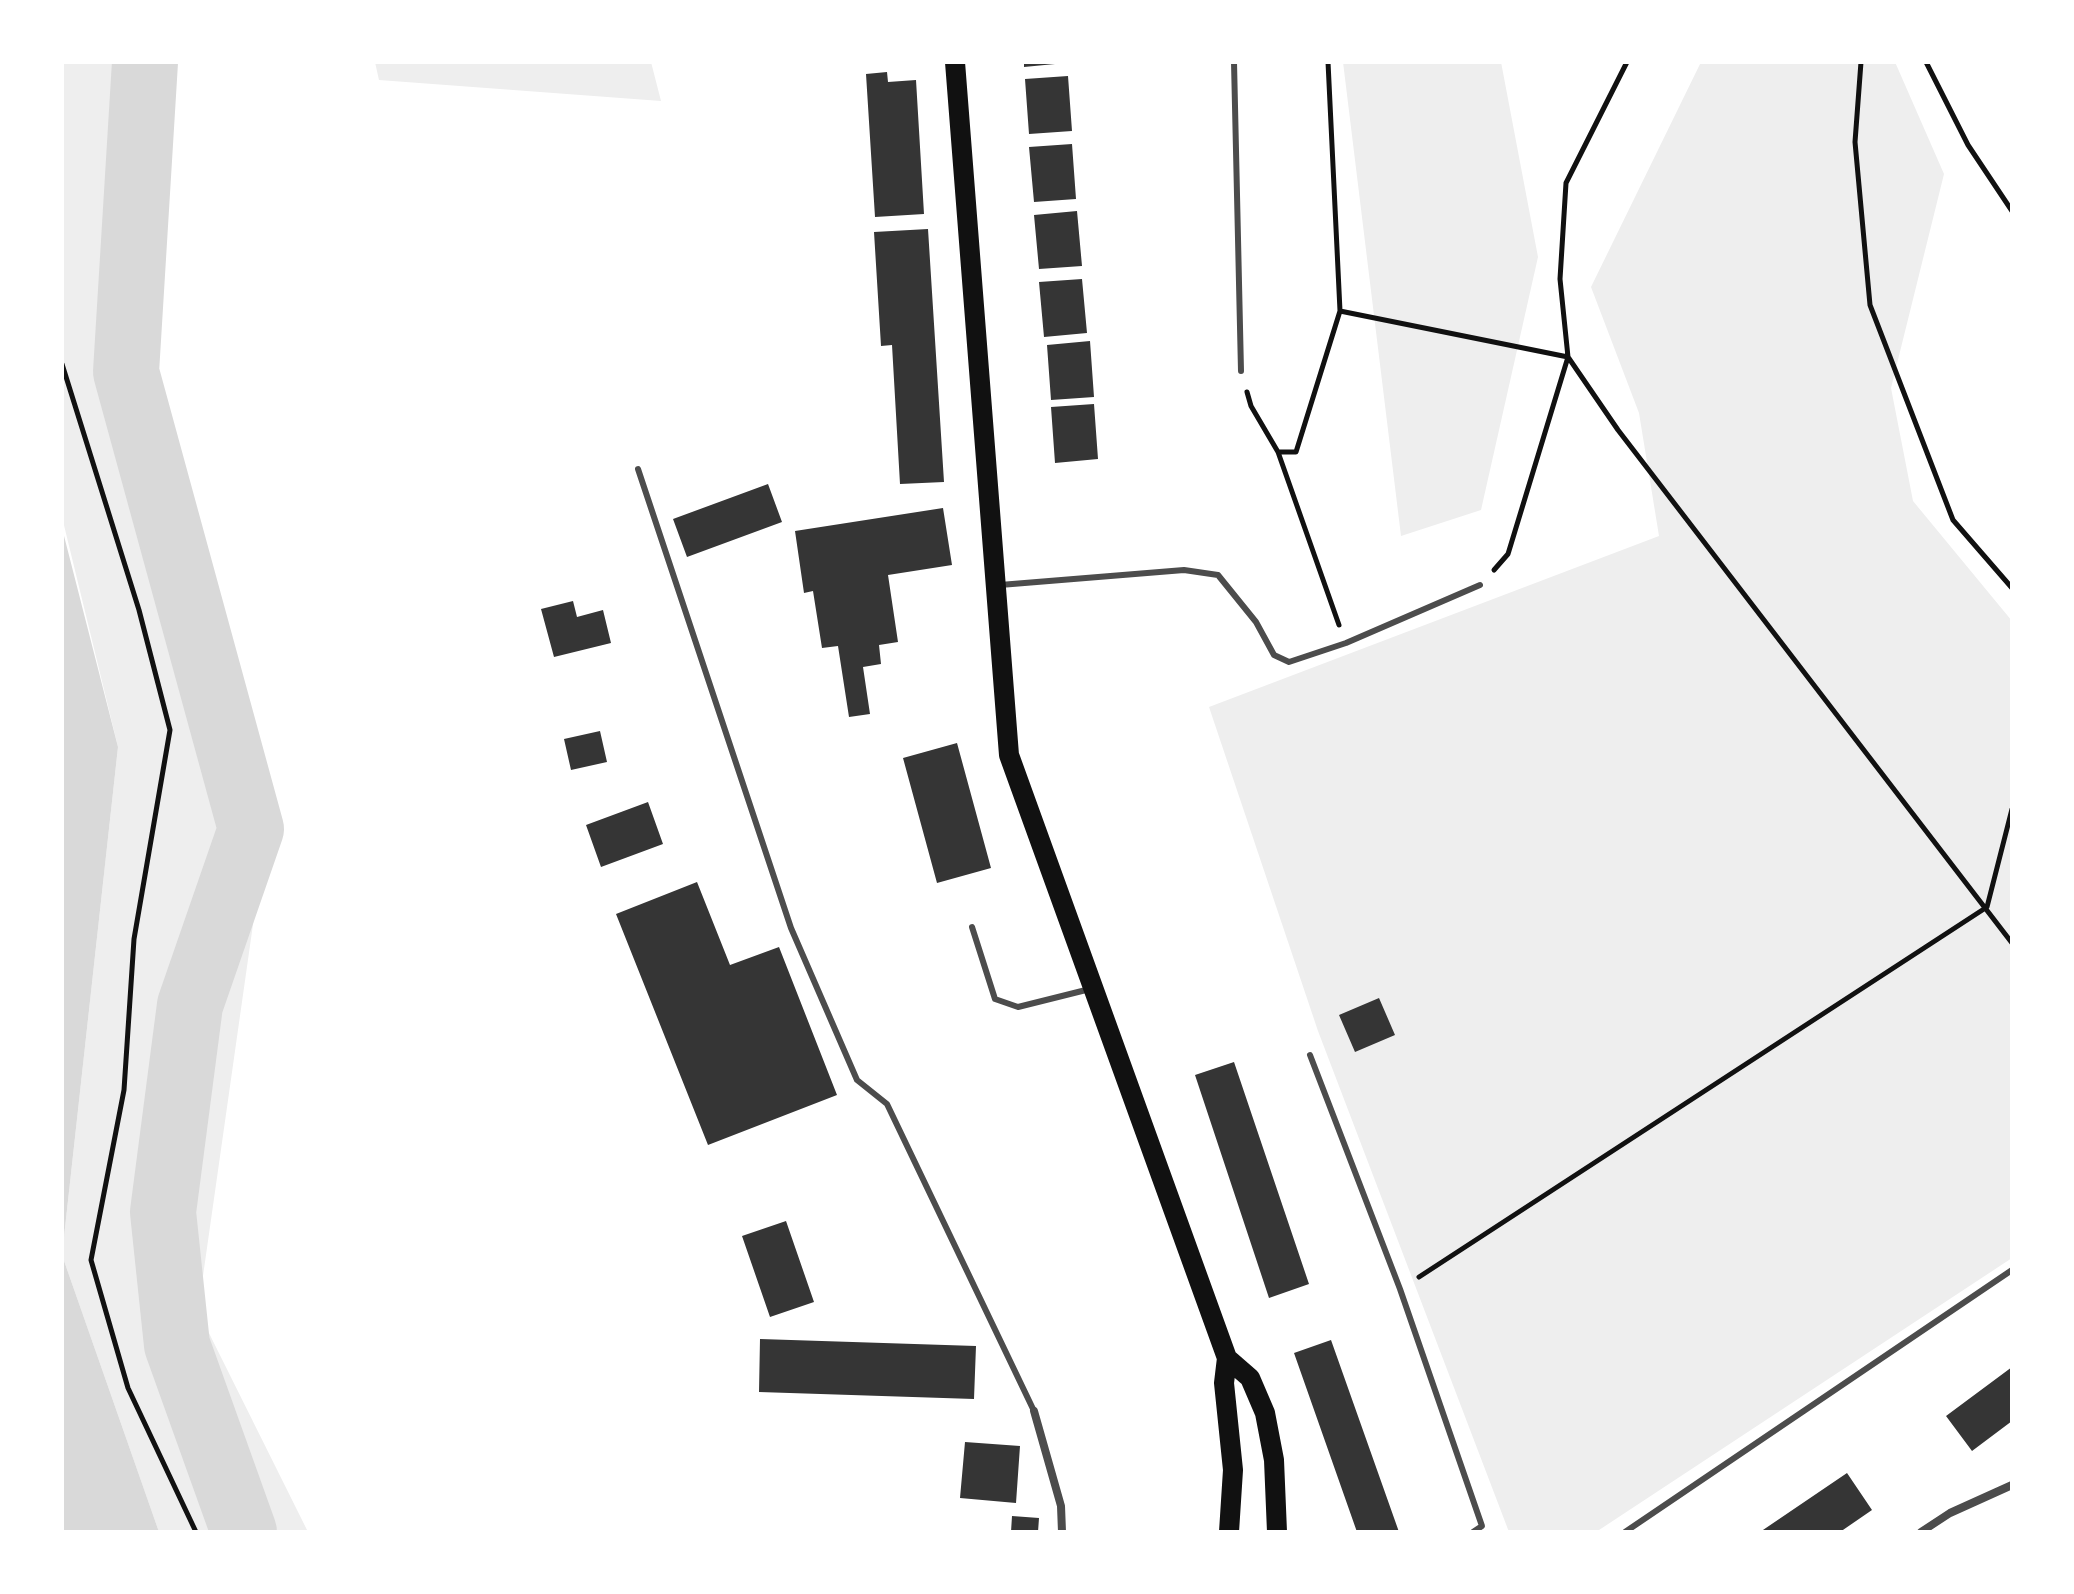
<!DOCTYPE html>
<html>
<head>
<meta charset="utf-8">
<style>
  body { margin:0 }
  #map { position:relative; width:2074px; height:1594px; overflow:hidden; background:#fff; font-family:Quicksand,sans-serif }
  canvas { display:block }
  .frame { position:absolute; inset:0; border:64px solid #fff; pointer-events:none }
</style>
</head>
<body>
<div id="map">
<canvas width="2074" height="1594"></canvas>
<div class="frame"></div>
</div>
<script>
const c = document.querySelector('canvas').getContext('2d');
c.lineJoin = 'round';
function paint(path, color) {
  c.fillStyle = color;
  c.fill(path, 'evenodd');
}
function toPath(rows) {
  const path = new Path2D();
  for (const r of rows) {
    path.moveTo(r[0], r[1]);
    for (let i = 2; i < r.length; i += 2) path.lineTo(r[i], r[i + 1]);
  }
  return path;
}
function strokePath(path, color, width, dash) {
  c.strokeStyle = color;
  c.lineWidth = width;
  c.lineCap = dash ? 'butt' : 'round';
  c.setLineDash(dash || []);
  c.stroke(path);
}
paint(toPath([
  [62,62,145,62,126,372,269,812,198,1311,308,1532,159,1532,62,1255,118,747,62,517],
  [375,62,651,62,661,101,379,80],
  [1343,62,1501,62,1538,257,1481,510,1401,536],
  [1701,62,1895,62,1944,174,1891,388,1913,501,2012,621,2012,1258,1596,1532,1509,1532,1318,1031,1209,707,1659,536,1639,413,1591,287]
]), '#eee');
paint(toPath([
  [62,528,118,747,62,1255,159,1532,62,1532]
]), '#d9d9d9');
strokePath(toPath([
  [145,62,126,372,251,829,190,1005,163,1212,177,1345,244,1532]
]), '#d9d9d9', 66);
paint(toPath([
  [1024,62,1055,62,1055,64,1024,67],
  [887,72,888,82,916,80,924,214,875,217,866,74],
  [1068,76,1072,131,1029,134,1025,79],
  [1072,144,1076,199,1034,202,1029,147],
  [1077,211,1082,266,1039,269,1034,215],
  [928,229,944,482,900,484,892,345,881,346,874,232],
  [1082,279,1087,333,1044,337,1039,282],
  [1090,341,1094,397,1051,400,1047,345],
  [1094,404,1098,459,1055,463,1051,407],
  [768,484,782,522,687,557,673,519],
  [943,508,952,565,888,575,898,642,879,645,881,664,863,667,870,714,849,717,838,646,822,648,813,591,804,593,795,531],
  [573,601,577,617,603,610,611,643,554,657,541,609],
  [600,731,607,762,571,770,564,739],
  [957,743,991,868,937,883,903,758],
  [648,802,663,844,601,867,586,825],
  [697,882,730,965,779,947,837,1095,708,1145,616,914],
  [1379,998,1395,1035,1355,1052,1339,1015],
  [1234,1062,1309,1284,1269,1298,1195,1075],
  [786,1221,814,1302,770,1317,742,1236],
  [760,1339,976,1346,974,1399,759,1392],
  [1331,1340,1399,1532,1357,1532,1294,1353],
  [2012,1367,2012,1421,1972,1451,1946,1416],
  [965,1442,1020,1446,1016,1503,960,1498],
  [1847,1473,1872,1510,1840,1532,1760,1532],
  [1012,1516,1039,1518,1038,1532,1011,1532]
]), '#353535');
strokePath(toPath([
  [1627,62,1566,183,1560,279,1568,357,1618,430,2012,943],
  [1861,62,1855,142,1870,305,1953,520,2012,588],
  [1926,62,1968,145,2012,211],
  [1340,311,1568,357,1508,554,1494,570],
  [62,364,139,610,170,730,134,939,124,1090,91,1260,128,1388,196,1532],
  [1247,392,1251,406,1278,452,1296,452,1340,311,1328,62],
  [1278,452,1339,625],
  [1419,1277,1987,907,2012,809]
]), '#111', 5);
strokePath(toPath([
  [1234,62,1241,371],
  [638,469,791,928,857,1080,887,1104,1034,1411],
  [1000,585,1184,570,1218,575,1256,622,1274,655,1289,662,1346,643,1480,585],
  [972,927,995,999,1018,1007,1090,989],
  [1310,1055,1400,1289,1482,1526,1473,1532],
  [1625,1532,2012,1270]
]), '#4c4c4c', 6);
strokePath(toPath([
  [1034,1411,1061,1506,1062,1532],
  [1921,1532,1950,1513,2012,1485]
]), '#4c4c4c', 8);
strokePath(toPath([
  [955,62,1009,755,1227,1358,1224,1383,1233,1470,1229,1532],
  [1227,1358,1250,1378,1265,1413,1274,1460,1277,1532]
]), '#111', 20);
</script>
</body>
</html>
